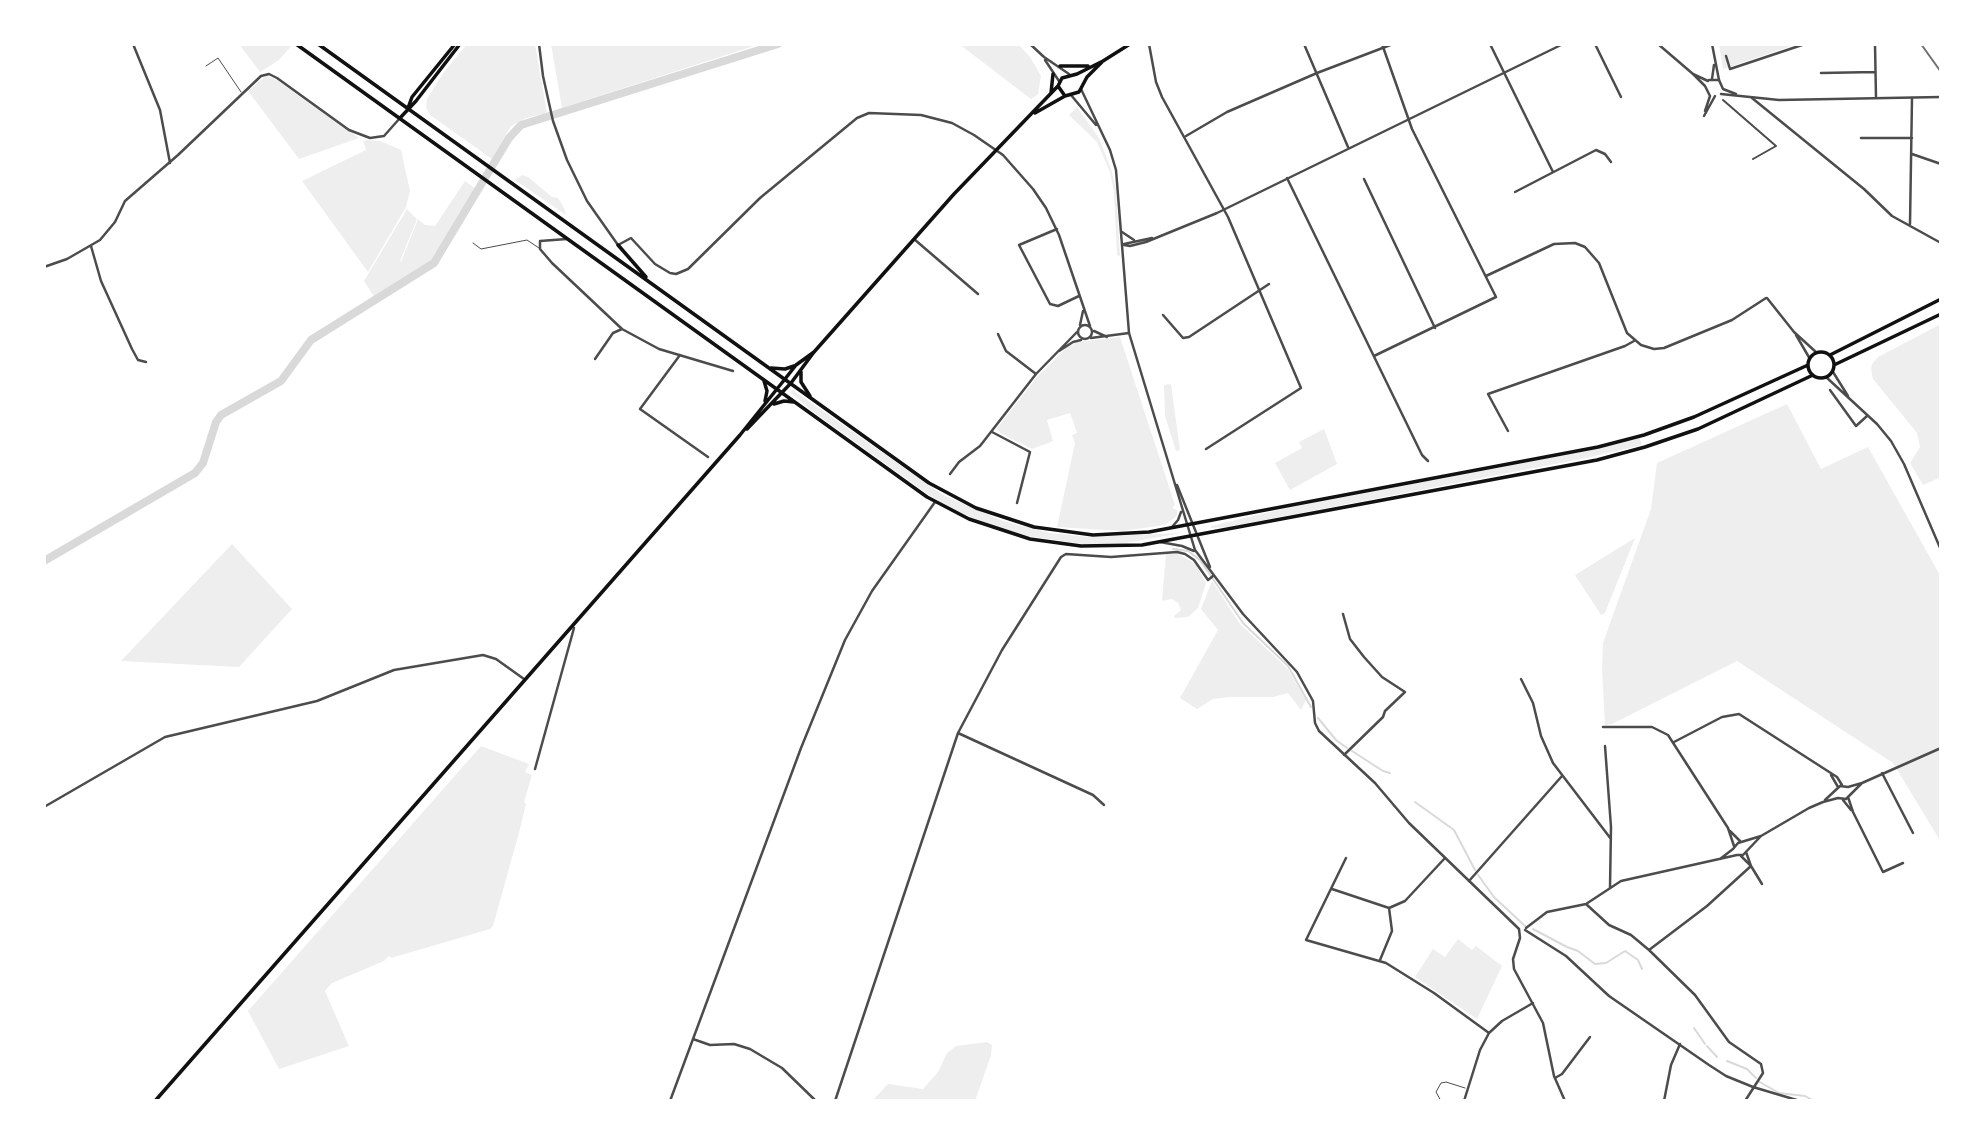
<!DOCTYPE html>
<html>
<head>
<meta charset="utf-8">
<style>
  body { margin:0 }
  #map { position:relative; width:1985px; height:1145px; overflow:hidden; background:#fff; font-family:"Open Sans",sans-serif }
  canvas { display:block }
  .frame { position:absolute; inset:0; border:46px solid #fff; pointer-events:none }
</style>
</head>
<body>
<div id="map">
<canvas width="1985" height="1145"></canvas>
<div class="frame"></div>
</div>
<script>
const c = document.querySelector('canvas').getContext('2d');
c.lineJoin = 'round';
function paint(path, color) {
  c.fillStyle = color;
  c.fill(path, 'evenodd');
}
function toPath(rows) {
  const path = new Path2D();
  for (const r of rows) {
    if (r.length === 3) {
      path.moveTo(r[0] + r[2], r[1]);
      path.arc(r[0], r[1], r[2], 0, 2 * Math.PI);
      continue;
    }
    path.moveTo(r[0], r[1]);
    for (let i = 2; i < r.length; i += 2) path.lineTo(r[i], r[i + 1]);
  }
  return path;
}
function strokePath(path, color, width, dash) {
  c.strokeStyle = color;
  c.lineWidth = width;
  c.lineCap = dash ? 'butt' : 'round';
  c.setLineDash(dash || []);
  c.stroke(path);
}
paint(toPath([
  [239,44,290,44,292,45,279,60,260,72],
  [467,44,535,44,547,113,526,118,511,126,492,159,430,115,426,107,427,99,444,72],
  [551,44,760,44,562,108],
  [959,44,1018,44,1030,57,1041,76,1038,94,1031,99],
  [1719,44,1798,44,1723,69],
  [266,76,275,79,359,138,299,159,248,91],
  [1077,107,1099,138,1111,169,1116,188,1120,256,1117,255,1114,192,1110,172,1097,142,1069,115],
  [367,140,380,141,401,150,410,191,406,207,368,272,302,181,366,150,363,141],
  [522,175,528,177,552,197,558,198,564,208,566,215,515,180],
  [465,181,476,189,433,261,375,298,364,281,407,209,417,219,400,261,401,262,418,219,425,225,435,226],
  [1941,324,1941,477,1923,485,1910,463,1920,447,1917,433,1873,379,1871,369,1872,364,1878,357],
  [1120,337,1175,505,1172,508,1177,510,1177,516,1165,525,1122,531,1057,527,1075,443,1072,435,1077,433,1070,413,1047,420,1053,441,1032,449,1000,433,997,428,1037,377,1067,347,1078,342],
  [1171,384,1180,450,1176,451,1165,416,1164,385],
  [793,390,943,495,1003,521,1050,533,1089,537,1182,533,1119,544,1090,545,1028,536,994,526,959,512,929,495,812,411,790,392],
  [1787,404,1821,469,1868,447,1941,577,1941,842,1893,763,1737,661,1612,724,1605,725,1602,670,1603,643,1651,509,1657,463],
  [1324,429,1337,464,1290,490,1275,463,1302,448,1299,442],
  [1640,438,1642,445,1586,458,1228,527,1211,528,1211,526,1287,508,1591,450],
  [1635,538,1605,613,1601,615,1575,575],
  [232,544,292,609,239,667,121,661],
  [1166,554,1178,554,1191,561,1196,565,1206,583,1198,608,1188,617,1175,618,1174,616,1181,610,1178,603,1172,599,1162,601],
  [1212,581,1240,624,1287,668,1306,700,1301,710,1288,693,1273,697,1230,697,1213,699,1197,709,1180,698,1218,630,1201,609],
  [481,746,529,764,525,772,532,775,524,802,526,804,520,829,493,926,490,929,391,958,389,956,384,961,332,983,325,991,349,1046,279,1069,248,1011],
  [1458,939,1472,950,1476,946,1502,966,1477,1019,1415,977,1433,949,1445,957],
  [987,1042,992,1045,991,1055,975,1101,872,1101,888,1084,923,1089,938,1072,947,1053,956,1046]
]), '#eee');
strokePath(toPath([
  [1173,549,1188,551,1200,560,1243,623,1288,666,1311,707],
  [1318,718,1336,740,1347,748],
  [1352,751,1383,771,1390,773],
  [1415,802,1454,830,1475,870],
  [1478,875,1494,897,1525,926],
  [1533,929,1567,947,1578,951,1595,964,1606,963,1625,951,1638,960,1642,969],
  [1694,1028,1705,1044],
  [1707,1046,1717,1057],
  [1727,1061,1747,1069,1756,1078],
  [1758,1081,1779,1093,1805,1096,1814,1101]
]), '#d9d9d9', 2);
strokePath(toPath([
  [44,561,195,473,203,463,216,422,221,415,281,381,311,340,434,263,509,138,521,125,778,44]
]), '#d9d9d9', 8);
strokePath(toPath([
  [206,66,218,58,241,92],
  [473,243,481,249,527,240,539,248],
  [1441,1101,1436,1092,1441,1083,1446,1082,1465,1088]
]), '#4c4c4c', 1);
strokePath(toPath([
  [1723,100,1776,146,1753,159]
]), '#4c4c4c', 2);
strokePath(toPath([
  [133,44,160,110,170,163],
  [539,44,543,76,553,121,567,160,587,201,618,245,631,238,655,264,670,273,676,274,688,269,760,198,857,118,869,113,921,115,952,123,974,135,1003,155,1033,189,1046,208,1059,235,1090,326],
  [1149,44,1156,82,1162,97,1228,217,1301,388,1206,449],
  [1304,44,1348,147],
  [1490,44,1553,172],
  [1595,44,1621,97],
  [1712,44,1719,80],
  [1875,44,1876,98],
  [1726,56,1730,69,1805,44],
  [1821,73,1875,72],
  [1712,79,1714,65],
  [1752,98,1864,189,1892,216,1941,243],
  [1186,136,1227,112,1317,73,1393,44],
  [1861,138,1912,138],
  [1912,154,1941,164],
  [1287,178,1422,455,1428,461],
  [1364,179,1435,328],
  [1515,192,1596,150,1605,154,1611,162],
  [1910,224,1912,98],
  [1057,229,1019,245,1050,304,1058,306,1079,296],
  [1122,232,1134,240],
  [567,239,540,241,540,249,552,263,622,329,659,349,733,371],
  [914,239,978,294],
  [1124,244,1152,238],
  [1124,245,1130,246,1146,242,1217,213,1563,44],
  [91,246,101,281,132,349,138,360,146,362],
  [44,267,67,259,100,240,115,222,125,201,178,155,261,76,269,74,277,78,349,130,370,138,384,136,400,118],
  [1486,276,1554,244,1575,243,1585,247,1599,263,1627,333,1641,345,1654,349,1664,348,1732,320,1766,298],
  [1163,315,1183,338,1189,337,1269,284],
  [1085,332,7],
  [1080,325,1083,311],
  [1094,331,1107,337],
  [998,334,1006,351,1036,374],
  [1091,338,1129,333],
  [1059,351,1073,342,1081,340],
  [680,355,640,409,708,457],
  [1374,356,1496,297,1412,129,1382,44],
  [595,359,613,333,622,329],
  [1833,372,1848,396],
  [1826,377,1877,424,1891,441,1904,464,1941,550],
  [1830,390,1856,426,1867,416],
  [1508,431,1488,394,1625,346,1634,341],
  [992,432,1030,452,1017,503],
  [950,474,959,462,980,446,1036,374,1078,331],
  [1343,614,1350,639,1364,657,1382,677,1405,692,1385,711,1383,717,1344,755],
  [1521,679,1533,703,1541,736,1553,763,1611,839],
  [1603,727,1652,727,1668,735,1728,828,1734,846],
  [958,733,1093,795,1104,805],
  [1674,742,1722,717,1739,714,1837,777,1842,785],
  [1605,746,1611,827,1610,888],
  [535,769,574,628],
  [1882,773,1913,833],
  [1831,775,1838,787],
  [1848,797,1853,812,1883,872,1903,863],
  [1825,800,1840,786,1848,787,1862,783,1941,748],
  [1843,800,1851,810],
  [44,807,165,737,317,701,394,670,483,655,496,659,524,679],
  [1730,831,1740,841],
  [1746,852,1751,866,1762,884],
  [1741,856,1751,866],
  [1346,858,1306,940,1386,963,1434,993,1489,1033],
  [1720,859,1733,849,1738,843,1761,836,1809,808,1823,802,1838,798,1846,799,1862,783],
  [1469,881,1562,776],
  [1332,889,1389,908,1405,901,1445,858],
  [1586,904,1609,925,1631,935,1649,950,1695,995,1729,1042,1761,1064,1763,1073,1745,1101],
  [1526,928,1547,912,1586,904,1621,881,1737,855,1743,855,1761,836],
  [1525,930,1566,956,1609,996,1709,1065,1726,1076,1753,1087,1800,1101],
  [1649,950,1707,906,1751,866],
  [1380,960,1392,931,1389,908],
  [693,1039,710,1045,734,1044,750,1049,782,1068,816,1101],
  [1555,1078,1562,1074,1590,1037],
  [670,1101,801,748,845,640,872,591,935,502],
  [835,1101,958,733,1002,650,1061,557,1066,554,1111,557,1177,552,1185,554,1194,560,1208,580,1213,576],
  [1464,1101,1480,1050,1489,1033,1502,1021,1533,1003],
  [1664,1101,1671,1065,1680,1044]
]), '#4c4c4c', 2.5);
strokePath(toPath([
  [1030,44,1044,57,1069,74],
  [1658,44,1693,74,1708,81],
  [1045,60,1059,81],
  [1693,74,1705,86,1710,96],
  [1709,80,1719,80,1723,89],
  [1081,89,1110,150,1116,170,1129,333,1195,550,1243,614,1297,672,1313,701,1315,723,1319,731,1375,783,1409,823,1519,929,1520,938,1513,959,1514,969,1543,1023,1554,1076,1565,1101],
  [1723,89,1736,94],
  [1721,94,1779,100,1941,97],
  [1071,95,1096,125],
  [1705,111,1710,96],
  [1704,116,1715,96],
  [1767,298,1794,332,1817,353],
  [1796,335,1810,359],
  [1177,485,1210,567],
  [1172,527,1178,520,1181,512],
  [1160,542,1182,546,1194,551]
]), '#4c4c4c', 2.5);
strokePath(toPath([
  [1060,66,1088,66],
  [1051,93,1053,74],
  [1065,96,1058,86,1062,78,1077,74,1103,61,1130,44],
  [408,108,412,97,455,44],
  [1035,113,1065,96,1079,92,1087,77,1102,62],
  [400,118,416,101,460,44],
  [771,368,785,369,794,366],
  [801,372,801,382,810,396],
  [785,379,796,365,814,352,954,194,1058,86],
  [791,383,814,352]
]), '#111', 3.5);
strokePath(toPath([
  [296,44,927,497,969,519,1030,539,1081,546,1142,545,1597,460,1645,447,1698,429,1813,375],
  [318,44,929,483,976,508,1034,527,1093,535,1149,532,1598,447,1644,435,1694,417,1808,365],
  [618,245,646,277],
  [1821,365,13],
  [1830,355,1941,299],
  [1834,365,1941,314],
  [764,381,767,391,765,401],
  [774,404,784,401,794,402],
  [747,429,791,383],
  [155,1101,740,435,785,379]
]), '#111', 3.5);
strokePath(toPath([
  [1921,44,1941,72]
]), '#707070', 2);
</script>
</body>
</html>
